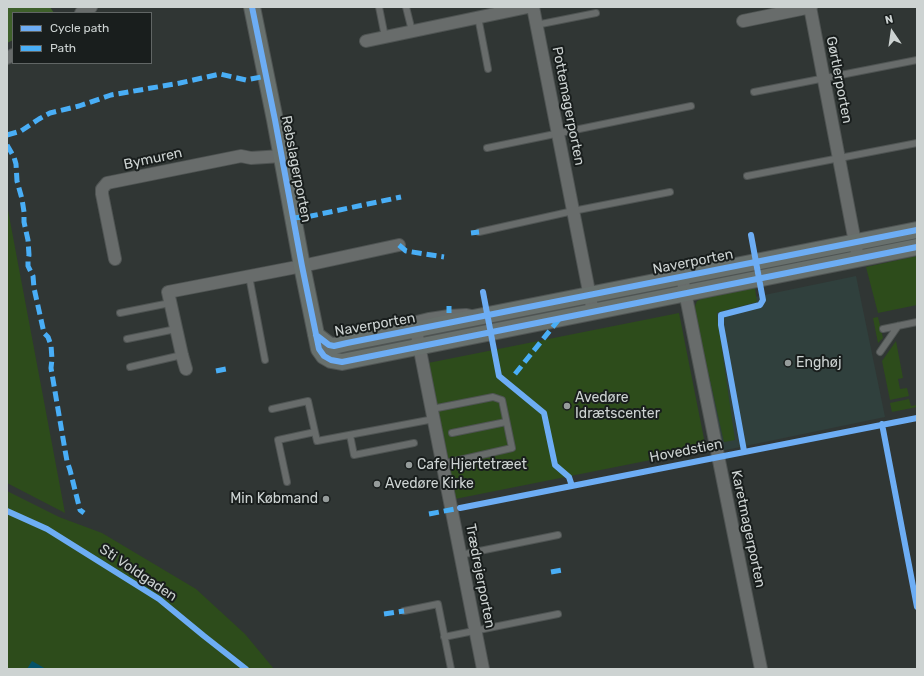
<!DOCTYPE html>
<html>
<head>
<meta charset="utf-8">
<style>
  body { margin:0 }
  #map { position:relative; width:924px; height:676px; overflow:hidden; background:#303634; font-family:Rubik,sans-serif }
  canvas { display:block }
  .frame { position:absolute; inset:0; border:8px solid #cdd3d2; pointer-events:none }
  .legend { position:absolute; left:12px; top:12px; width:140px; height:52px; box-sizing:border-box; background:#191e1d; border:1px solid #616665; margin:0; padding:5px 7px; list-style:none; font-size:12px; color:#cdd3d2 }
  .legend li { display:flex; align-items:center; gap:8px; height:20px }
  .legend b { width:20px; border:1px solid #616665 }
  .north { position:absolute; left:872px; top:12px; width:40px; height:40px; -webkit-text-stroke:3px #191e1d; paint-order:stroke; rotate:347deg; font-size:11px; font-weight:700; line-height:16px; text-align:center; color:#cdd3d2 }
  .north::after { content:''; display:block; margin:auto; width:14px; height:18px; background:#cdd3d2; clip-path:polygon(50% 0,100% 100%,50% 72%,0 100%) }
</style>
</head>
<body>
<div id="map">
<canvas width="924" height="676"></canvas>
<div class="frame"></div>
<ul class="legend">
<li><b style="height:5px;background:#6dadf4"></b>Cycle path</li>
<li><b style="height:5px;background:#49aef6"></b>Path</li>
</ul>
<div class="north">N</div>
</div>
<script>
const c = document.querySelector('canvas').getContext('2d');
c.lineJoin = 'round';
function paint(path, color) {
  c.fillStyle = color;
  c.fill(path, 'evenodd');
}
function toPath(rows) {
  const path = new Path2D();
  for (const r of rows) {
    path.moveTo(r[0], r[1]);
    for (let i = 2; i < r.length; i += 2) path.lineTo(r[i], r[i + 1]);
  }
  return path;
}
function strokePath(path, color, width, dash) {
  c.strokeStyle = color;
  c.lineWidth = width;
  c.lineCap = dash ? 'butt' : 'round';
  c.setLineDash(dash || []);
  c.stroke(path);
}
function label(font, color, halo, rows, align = 'center') {
  c.font = font + ' Rubik,sans-serif';
  c.lineWidth = 4;
  c.setLineDash([]);
  c.textBaseline = 'middle';
  c.strokeStyle = halo;
  c.fillStyle = color;
  for (const [text, x, y, turn = 0] of rows) {
    c.save();
    c.translate(x, y);
    c.rotate((+turn || 0) * Math.PI / 180);
    c.textAlign = isNaN(turn) ? turn : align;
    if (halo) c.strokeText(text, 0, 0);
    c.fillText(text, 0, 0);
    c.restore();
  }
}
paint(toPath([
  [856,276,885,417,721,451,692,310]
]), '#30403d');
paint(toPath([
  [7,205,65,513,7,483],
  [917,256,917,305,878,313,866,267],
  [755,288,757,302,722,311,717,313,718,323,735,440,724,442,694,309,697,301,704,298],
  [679,313,706,449,455,499,428,363],
  [878,317,883,338,878,343,873,318],
  [896,341,903,378,898,379,900,389,907,388,909,396,890,400,882,361],
  [909,399,911,406,917,405,917,407,892,412,890,403],
  [7,491,59,517,102,533,196,589,245,634,274,669,7,669]
]), '#2d4c1b');
paint(toPath([
  [7,7,50,7,54,13,13,13,13,40,7,43]
]), '#3e602a');
paint(toPath([
  [32,661,46,669,27,669]
]), '#045269');
const lane = toPath([
  [379,7,385,37],
  [406,7,412,31],
  [478,17,488,69],
  [536,25,596,13],
  [754,92,917,60],
  [487,148,691,106],
  [747,176,917,143],
  [479,232,573,211,670,192],
  [249,276,265,360],
  [120,313,170,303],
  [402,327,413,320,429,316,449,313,466,312,471,313],
  [883,329,917,322],
  [127,339,176,329],
  [880,352,898,326],
  [130,367,182,355],
  [272,409,308,401,317,441,434,419],
  [432,409,493,397,502,400,512,448,442,464],
  [452,433,506,422],
  [350,435,354,455,414,443],
  [287,482,278,440,315,432],
  [460,555,558,535],
  [404,611,438,604,451,669],
  [444,637,558,614]
]);
const street = toPath([
  [533,7,593,312],
  [810,7,858,258],
  [81,13,91,7],
  [743,21,811,7],
  [366,41,528,7],
  [7,58,13,55],
  [115,259,102,194,102,189,107,183,241,156,251,158,282,156],
  [682,277,761,669],
  [416,330,483,669],
  [186,369,182,355,168,292,302,266,399,245]
]);
const secondary = toPath([
  [252,7,275,120,302,266,319,349,324,356,331,360,342,362,917,247],
  [316,335,329,345,334,346,347,343,917,230]
]);
strokePath(lane, '#4f5453', 8);
strokePath(street, '#4f5453', 14);
strokePath(secondary, '#4f5453', 18);
strokePath(lane, '#686c6b', 6);
strokePath(street, '#686c6b', 12);
strokePath(secondary, '#68706d', 16);
strokePath(toPath([
  [7,135,21,131,39,119,50,113,79,106,111,95,180,83,220,74,246,80,266,76],
  [7,145,14,157,16,164,17,181,22,199,24,212,24,222,28,240,29,255,28,260,28,266,33,276,34,288,44,333,48,337,51,345,52,359,51,368,65,450,67,461,70,470,80,510,84,513],
  [293,218,311,216,401,197],
  [471,233,479,232],
  [399,245,406,251,444,257],
  [449,313,449,306],
  [216,371,226,369],
  [515,374,560,318],
  [429,514,460,508],
  [551,572,562,570],
  [384,614,404,611]
]), '#49aef6', 5, [10, 5]);
strokePath(toPath([
  [252,7,275,120,302,266,319,349,324,356,331,360,342,362,917,247],
  [483,292,499,376,544,413,555,465,569,477,572,486],
  [316,335,329,345,334,346,347,343,917,230],
  [882,424,917,607],
  [744,451,721,325,721,315,760,305,763,300,751,235],
  [460,508,917,418],
  [7,511,47,529,159,599,204,636,246,669]
]), '#6dadf4', 6);
for (const [x, y, r, color] of [
  [788,363,4,"#969c9b"],
  [567,406,4,"#969c9b"],
  [409,465,4,"#969c9b"],
  [377,484,4,"#969c9b"],
  [326,499,4,"#969c9b"]
]) {
  const dot = new Path2D();
  dot.arc(x, y, r, 0, 2 * Math.PI);
  c.fillStyle = color;
  c.fill(dot);
  strokePath(dot, '#191e1d', 1.5);
}
label('14px', '#cdd3d2', '#191e1d', [
  ["Gørtlerporten",839,80,79],
  ["Pottemagerporten",568,106,79],
  ["Bymuren",153,159,-12],
  ["Rebslagerporten",296,169,79],
  ["Naverporten",693,262,-11],
  ["Naverporten",375,325,-10],
  ["Hovedstien",686,451,-11],
  ["Karetmagerporten",748,529,78],
  ["Sti Voldgaden",138,573,34],
  ["Trædrejerporten",480,576,79]
]);
label('14px', '#cdd3d2', '#191e1d', [
  ["Enghøj",796,363],
  ["Avedøre",575,398],
  ["Idrætscenter",575,414],
  ["Cafe Hjertetræet",417,465],
  ["Avedøre Kirke",385,484],
  ["Min Købmand",318,499,"right"]
], 'left');
</script>
</body>
</html>
